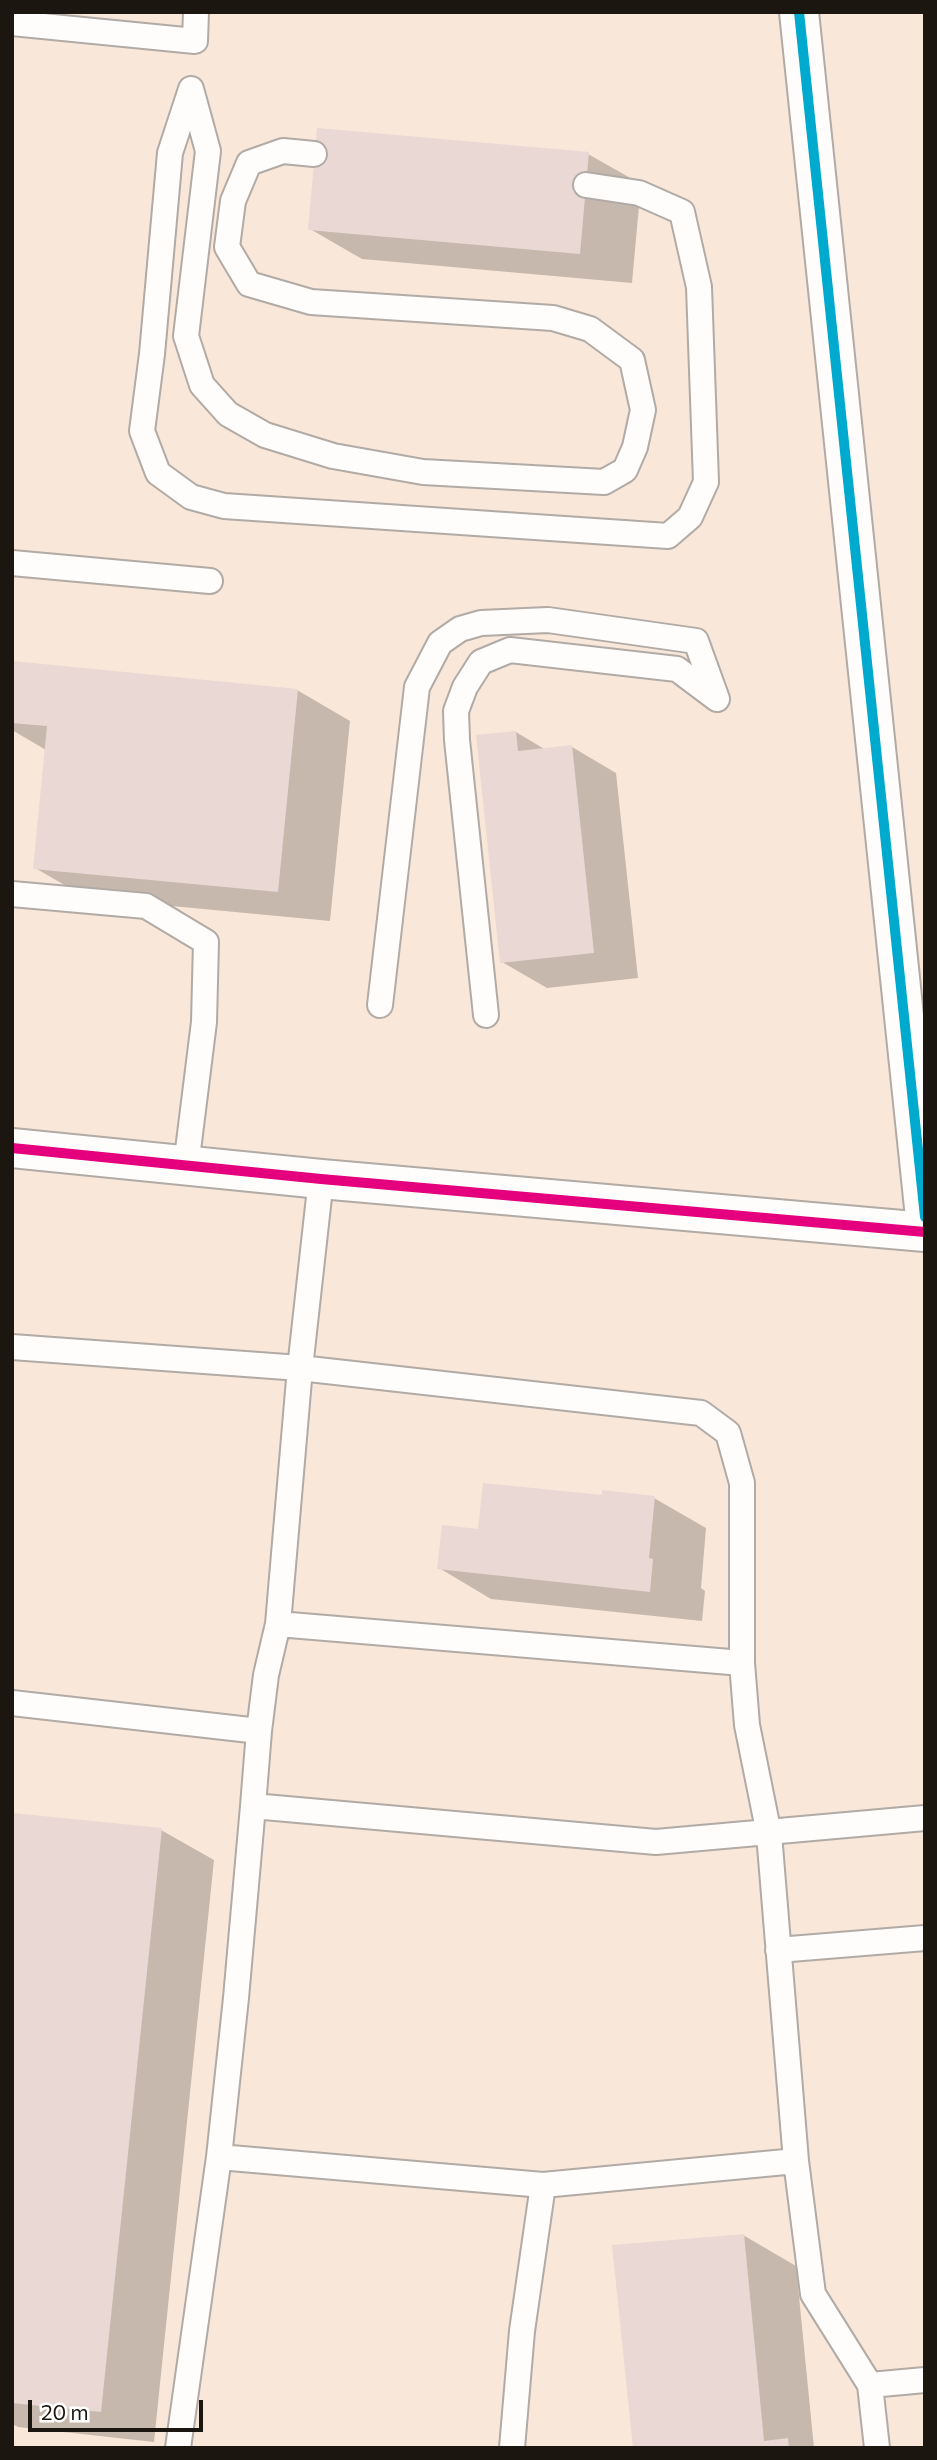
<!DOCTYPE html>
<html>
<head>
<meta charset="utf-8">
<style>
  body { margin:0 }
  #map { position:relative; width:937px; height:2460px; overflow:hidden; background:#f7efe9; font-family:Commissioner,sans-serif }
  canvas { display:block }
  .frame { position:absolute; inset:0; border:14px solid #1c1611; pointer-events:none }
  .scale { position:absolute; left:28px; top:2400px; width:175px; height:32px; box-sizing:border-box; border:4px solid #1c1611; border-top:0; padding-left:9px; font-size:21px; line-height:24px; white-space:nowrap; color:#1c1611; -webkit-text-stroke:5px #fff; paint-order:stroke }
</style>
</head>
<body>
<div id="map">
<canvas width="937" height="2460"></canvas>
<div class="frame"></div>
<div class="scale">20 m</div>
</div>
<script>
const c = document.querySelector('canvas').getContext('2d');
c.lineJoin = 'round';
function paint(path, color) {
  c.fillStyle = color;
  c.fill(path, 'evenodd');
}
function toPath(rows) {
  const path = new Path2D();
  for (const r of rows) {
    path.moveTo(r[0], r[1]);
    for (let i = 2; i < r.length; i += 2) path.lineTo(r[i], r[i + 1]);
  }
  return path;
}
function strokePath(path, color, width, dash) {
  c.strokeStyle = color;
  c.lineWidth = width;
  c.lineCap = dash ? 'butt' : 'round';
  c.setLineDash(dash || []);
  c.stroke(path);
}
paint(toPath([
  [12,12,925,12,925,2448,12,2448]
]), '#f9e7da');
paint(toPath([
  [588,154,641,184,632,283,362,259,310,229],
  [12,663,297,690,350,721,330,921,87,898,35,868,46,750,12,730],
  [516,732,546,750,572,747,616,773,638,978,547,988,502,962],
  [604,1497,654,1498,706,1528,701,1588,705,1591,702,1621,491,1599,439,1568,480,1531],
  [12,1815,161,1830,214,1860,154,2442,18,2427,12,2424],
  [743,2235,796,2266,814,2448,634,2448]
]), '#0003');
paint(toPath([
  [317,128,589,152,580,254,308,230],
  [12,661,298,689,278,892,33,869,47,726,12,723],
  [516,731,518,751,572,745,594,953,500,963,476,735],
  [483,1483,602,1495,602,1490,655,1496,649,1558,653,1559,650,1592,437,1569,442,1525,478,1529],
  [12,1813,162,1828,101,2412,12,2403],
  [744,2234,764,2441,788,2438,789,2448,633,2448,612,2245]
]), '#e9d8d4');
const lane = toPath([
  [12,23,195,41,196,12],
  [191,89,208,151,186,336,202,385,228,414,265,435,333,456,423,472,604,482,625,470,635,447,643,410,632,360,590,329,553,318,311,302,249,284,227,247,233,201,249,163,283,151,314,154],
  [191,89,170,153,152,354,142,431,158,473,191,497,224,506,668,536,690,517,706,482,699,287,682,212,639,193,586,185],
  [12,563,210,581],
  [12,894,146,906,206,942,204,1022,186,1166],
  [380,1005,417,687,440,643,460,629,481,623,548,620,696,641,717,699],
  [486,1015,457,740,456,711,465,687,481,662,510,650,677,669,717,699],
  [12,1347,300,1368,701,1413,728,1433,742,1483,742,1663,747,1725,769,1834,796,2161,813,2294,870,2385,877,2448],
  [278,1624,742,1663],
  [12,1703,259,1731,266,1675,278,1624,300,1368,321,1179],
  [259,1731,253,1806,656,1842,925,1818],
  [778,1950,925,1938],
  [219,2157,543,2185],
  [870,2385,925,2380],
  [178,2448,219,2157,236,1998,253,1806],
  [512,2448,522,2331,543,2185,796,2161]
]);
const street = toPath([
  [12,1148,321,1179,925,1232]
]);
const primary = toPath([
  [799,12,925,1217]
]);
strokePath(lane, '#b1aaa5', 28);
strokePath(street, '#b1aaa5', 42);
strokePath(primary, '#b1aaa5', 42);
strokePath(lane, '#fefdfc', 24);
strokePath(street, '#fefdfc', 38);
strokePath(primary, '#fefdfc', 38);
strokePath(toPath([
  [799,12,925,1217]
]), '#00a9ce', 10);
strokePath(toPath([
  [12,1148,321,1179,925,1232]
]), '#e5007d', 10);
</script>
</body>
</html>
